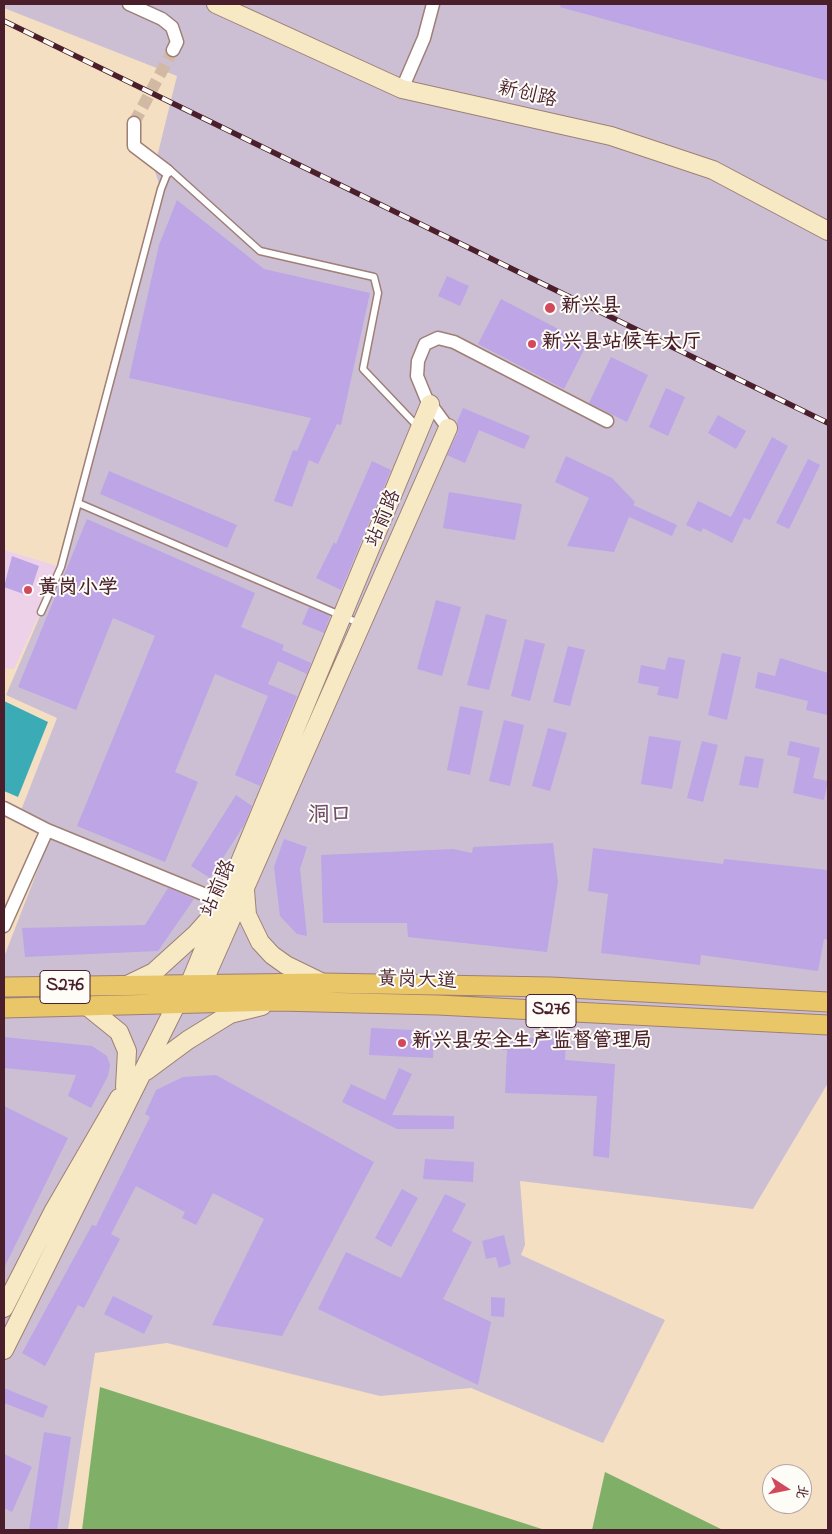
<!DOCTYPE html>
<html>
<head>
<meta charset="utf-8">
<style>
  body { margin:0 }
  #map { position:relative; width:832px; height:1534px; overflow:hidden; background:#f4dfc2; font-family:"Indie Flower","LXGW WenKai TC",sans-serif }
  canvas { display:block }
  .frame { position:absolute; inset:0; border:5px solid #4a1f2b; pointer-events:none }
  .north { position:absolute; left:762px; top:1464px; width:50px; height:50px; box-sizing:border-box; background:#fdfcf7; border:1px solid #b5a4a5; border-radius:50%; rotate:101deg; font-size:14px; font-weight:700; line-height:20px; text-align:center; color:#4a1f2b }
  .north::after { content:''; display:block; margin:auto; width:18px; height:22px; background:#d1495b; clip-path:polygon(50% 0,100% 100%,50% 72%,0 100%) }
</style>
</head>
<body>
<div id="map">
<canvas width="832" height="1534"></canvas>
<div class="frame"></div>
<div class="north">北</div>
</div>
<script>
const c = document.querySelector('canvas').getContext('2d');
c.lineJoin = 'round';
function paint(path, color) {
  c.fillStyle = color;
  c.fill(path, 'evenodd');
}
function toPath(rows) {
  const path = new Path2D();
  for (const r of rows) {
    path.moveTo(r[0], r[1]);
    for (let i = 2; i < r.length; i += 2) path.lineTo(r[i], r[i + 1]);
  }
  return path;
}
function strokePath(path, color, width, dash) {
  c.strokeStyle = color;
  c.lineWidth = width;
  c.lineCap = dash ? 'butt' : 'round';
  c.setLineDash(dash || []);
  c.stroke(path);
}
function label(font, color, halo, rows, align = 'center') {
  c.font = font + ' "Indie Flower","LXGW WenKai TC",sans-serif';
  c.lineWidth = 4;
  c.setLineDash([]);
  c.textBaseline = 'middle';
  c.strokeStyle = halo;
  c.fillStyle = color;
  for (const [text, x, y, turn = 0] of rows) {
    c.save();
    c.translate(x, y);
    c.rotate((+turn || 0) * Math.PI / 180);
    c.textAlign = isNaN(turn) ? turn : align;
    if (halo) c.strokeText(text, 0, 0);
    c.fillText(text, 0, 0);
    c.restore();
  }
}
paint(toPath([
  [4,550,61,567,14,669,4,668]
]), '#edd1e9');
paint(toPath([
  [4,4,828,4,828,1083,753,1209,520,1181,525,1245,521,1255,665,1320,603,1443,471,1388,380,1396,167,1343,95,1353,68,1530,4,1530,4,957,53,830,20,813,57,718,6,695,61,567,161,189,154,169,177,76,4,8]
]), '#ccbfd4');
paint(toPath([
  [100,1387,545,1530,82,1530],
  [605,1472,723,1530,592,1530]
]), '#80b068');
paint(toPath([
  [4,701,48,722,18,797,4,791]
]), '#3bacb6');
paint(toPath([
  [561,4,828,4,828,81,560,7],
  [177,200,264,269,370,293,341,425,337,424,318,464,309,460,292,507,274,501,293,450,297,451,311,418,129,378,159,245],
  [447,276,469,286,460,306,438,296],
  [501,299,587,344,564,389,478,344],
  [611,357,648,375,627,422,589,403],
  [666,388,685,397,668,436,649,427],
  [463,408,530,436,524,449,479,430,465,463,447,455,458,432,457,422],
  [718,415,746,431,736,449,708,433],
  [772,437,788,446,750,520,744,518,732,543,703,528,701,532,686,525,698,501,731,517],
  [566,456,612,478,635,502,633,505,677,525,672,536,629,517,614,552,567,546,589,498,555,482],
  [808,459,820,465,789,529,776,523],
  [372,461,391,470,341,590,316,578,334,542,336,544],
  [109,471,237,525,227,548,100,494],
  [449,492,522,504,515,540,443,528],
  [87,519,255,593,241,627,284,645,282,650,311,663,307,674,278,661,268,684,297,696,260,786,235,775,268,696,215,674,175,772,198,782,165,862,77,826,155,636,113,618,76,710,18,687],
  [12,556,39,566,29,596,4,587],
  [436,600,461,607,442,676,417,669],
  [309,607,330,616,324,633,302,624],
  [486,614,507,620,489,690,467,685],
  [525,639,545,644,530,701,511,696],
  [568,646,585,650,570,706,553,702],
  [722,653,741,657,727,720,708,715],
  [668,657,685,660,678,699,657,695,659,687,638,683,641,665,665,670],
  [780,658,828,673,828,715,806,710,808,701,755,688,758,672,775,676],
  [460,706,483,711,470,775,447,770],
  [504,720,524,725,510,786,489,781],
  [548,728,567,733,550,791,532,786],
  [649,736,681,741,672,789,641,784],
  [702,741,718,745,703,802,687,798],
  [790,741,820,748,813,778,828,781,824,800,793,793,800,758,787,755],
  [745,756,764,759,758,788,739,785],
  [236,795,252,806,244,825,210,878,191,866],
  [284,839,307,847,300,869,307,936,297,934,280,916,274,867],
  [553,843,558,882,547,952,408,937,407,923,323,923,321,855,453,849,472,853,473,847],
  [593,848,723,864,724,859,828,870,828,940,824,939,818,971,701,955,700,965,601,953,608,894,588,891],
  [168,888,194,899,158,951,25,957,22,928,145,925],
  [371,1028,434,1031,433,1058,369,1055],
  [4,1037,92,1046,107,1056,110,1065,108,1076,91,1108,68,1096,76,1075,4,1068],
  [502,1037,566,1039,565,1060,615,1064,609,1158,593,1156,597,1096,505,1093,507,1050,502,1050],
  [399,1068,412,1074,392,1115,454,1116,454,1129,397,1129,342,1102,351,1084,385,1100],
  [216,1075,374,1162,282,1336,212,1325,264,1219,213,1193,196,1225,182,1218,185,1212,136,1186,111,1234,120,1239,84,1308,78,1305,45,1366,22,1353,92,1225,96,1226,150,1117,145,1114,156,1090,183,1077],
  [4,1106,68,1138,4,1268],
  [425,1159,474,1162,473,1182,423,1179],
  [402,1189,418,1198,391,1247,375,1238],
  [445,1194,466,1204,452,1231,472,1242,443,1299,491,1322,478,1385,318,1309,346,1252,401,1278],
  [504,1235,511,1264,499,1268,496,1257,486,1259,482,1241],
  [113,1296,153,1316,144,1334,104,1314],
  [491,1297,505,1298,504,1317,491,1316],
  [4,1388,48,1406,43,1418,4,1403],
  [44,1432,71,1437,57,1530,29,1530],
  [4,1454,32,1467,12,1512,4,1508]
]), '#bda5e6');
strokePath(toPath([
  [134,123,173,50]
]), '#d2b9a4', 12, [12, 6]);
const lane = toPath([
  [78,503,361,624],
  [41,612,61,567,161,189,169,169,260,251,374,277,378,293,363,369,419,428]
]);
const street = toPath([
  [129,4,162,19,172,27,177,42,173,50],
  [402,89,424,38,433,4],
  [134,123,134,146,167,171],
  [448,428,426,398,417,376,418,361,425,344,438,338,454,342,607,421],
  [4,808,47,830,223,902],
  [4,926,47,830]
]);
const secondary = toPath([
  [216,4,402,89,611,136,713,170,828,231],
  [245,890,247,915,260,942,272,955,286,965,323,983],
  [125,986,154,972,196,934,212,916],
  [179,993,189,985,430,404],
  [88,1007,119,1032,127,1051,125,1087],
  [146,1071,188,1040,230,1014,262,1006],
  [4,1308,53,1212,119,1098],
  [4,1350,176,1005,202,985,448,428]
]);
const primary = toPath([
  [4,987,323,983,551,987,828,1002],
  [4,1008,279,1001,438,1005,828,1025]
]);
strokePath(lane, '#9f7f76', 9);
strokePath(street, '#9f7f76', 15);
strokePath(secondary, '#9f7f76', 20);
strokePath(primary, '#9f7f76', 21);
strokePath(lane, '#fff', 6);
strokePath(street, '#fff', 12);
strokePath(secondary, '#f6e9c3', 18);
strokePath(primary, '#e9c769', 19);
const rail = toPath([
  [4,21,828,423]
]);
strokePath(rail, '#4a1f2b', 5.5);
strokePath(rail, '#fdfcf7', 4, [11]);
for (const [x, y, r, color] of [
  [550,308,6,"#d1495b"],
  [532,344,5,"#d1495b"],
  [28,590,5,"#d1495b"],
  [402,1043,5,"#d1495b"]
]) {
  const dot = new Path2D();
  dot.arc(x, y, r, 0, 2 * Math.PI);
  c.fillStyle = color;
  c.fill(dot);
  strokePath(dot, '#fdfcf7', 2);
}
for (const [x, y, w] of [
  [65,987,50],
  [551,1011,50]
]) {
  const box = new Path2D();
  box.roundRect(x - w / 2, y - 16.5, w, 33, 4);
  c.fillStyle = '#fdfcf7';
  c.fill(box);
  strokePath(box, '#4a1f2b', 1);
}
label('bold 19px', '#4a1f2b', null, [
  ["S276",65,987],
  ["S276",551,1011]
]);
label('20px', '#4a1f2b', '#fdfcf7', [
  ["新创路",527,96,13],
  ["站前路",385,519,-67],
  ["站前路",220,889,-67],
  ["黄岗大道",417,982,2]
]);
label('bold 20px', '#4a1f2b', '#fdfcf7', [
  ["新兴县",561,308],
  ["新兴县站候车大厅",542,344],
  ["黄岗小学",38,590],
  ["新兴县安全生产监督管理局",412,1043]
], 'left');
label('bold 22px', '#724e6c', '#fdfcf7', [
  ["洞口",330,817]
]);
</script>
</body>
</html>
